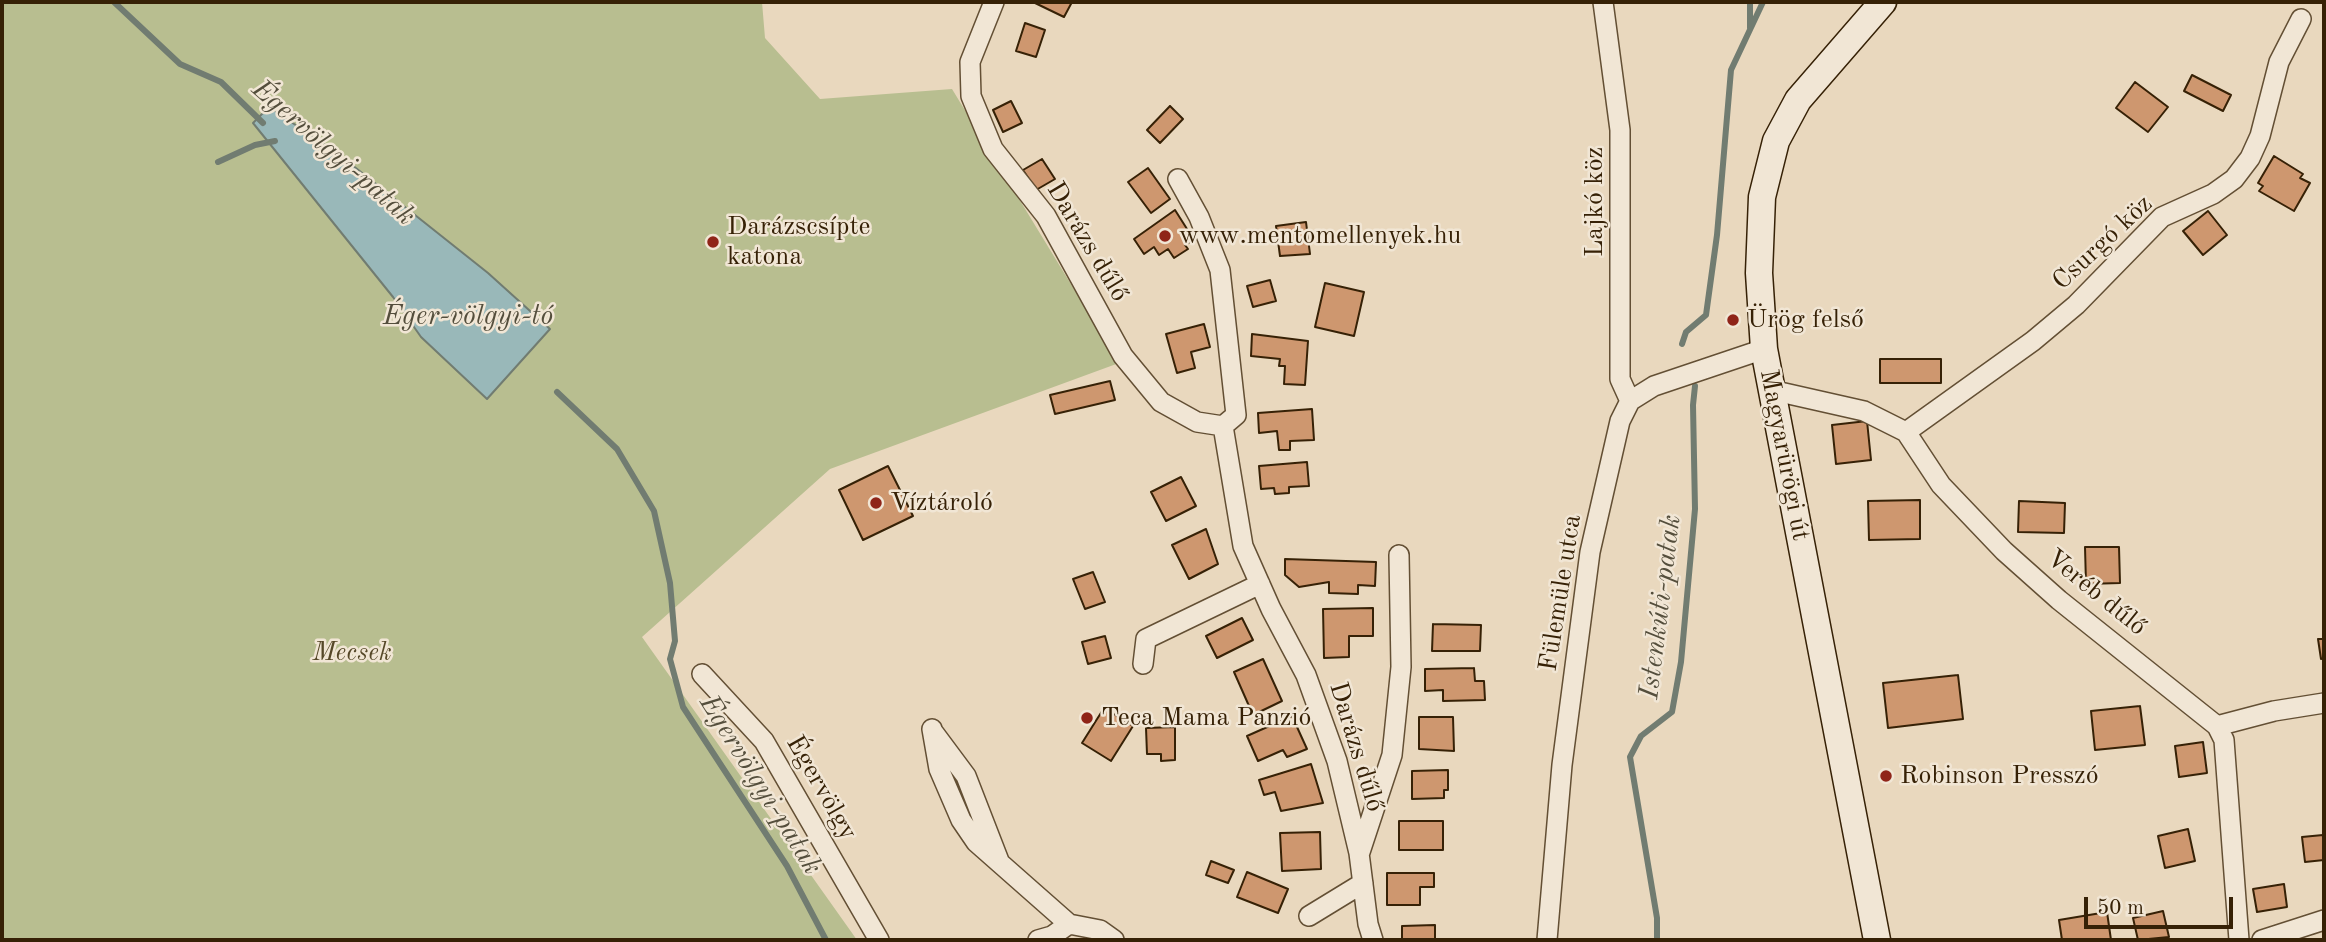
<!DOCTYPE html>
<html>
<head>
<meta charset="utf-8">
<style>
  body { margin:0 }
  #map { position:relative; width:2326px; height:942px; overflow:hidden; background:#e9d8be; font-family:"Old Standard TT",serif }
  canvas { display:block }
  .frame { position:absolute; inset:0; border:4px solid #362106; pointer-events:none }
  .scale { position:absolute; left:2084px; top:897px; width:149px; height:32px; box-sizing:border-box; border:4px solid #362106; border-top:0; padding-left:9px; font-size:21px; line-height:24px; white-space:nowrap; color:#362106; -webkit-text-stroke:5px #f1e6d5; paint-order:stroke }
</style>
</head>
<body>
<div id="map">
<canvas width="2326" height="942"></canvas>
<div class="frame"></div>
<div class="scale">50 m</div>
</div>
<script>
const c = document.querySelector('canvas').getContext('2d');
c.lineJoin = 'round';
function paint(path, color) {
  c.fillStyle = color;
  c.fill(path, 'evenodd');
}
function toPath(rows) {
  const path = new Path2D();
  for (const r of rows) {
    path.moveTo(r[0], r[1]);
    for (let i = 2; i < r.length; i += 2) path.lineTo(r[i], r[i + 1]);
  }
  return path;
}
function strokePath(path, color, width, dash) {
  c.strokeStyle = color;
  c.lineWidth = width;
  c.lineCap = dash ? 'butt' : 'round';
  c.setLineDash(dash || []);
  c.stroke(path);
}
function label(font, color, halo, rows, align = 'center') {
  c.font = font + ' "Old Standard TT",serif';
  c.lineWidth = 5;
  c.setLineDash([]);
  c.textBaseline = 'middle';
  c.strokeStyle = halo;
  c.fillStyle = color;
  for (const [text, x, y, turn = 0] of rows) {
    c.save();
    c.translate(x, y);
    c.rotate((+turn || 0) * Math.PI / 180);
    c.textAlign = isNaN(turn) ? turn : align;
    if (halo) c.strokeText(text, 0, 0);
    c.fillText(text, 0, 0);
    c.restore();
  }
}
paint(toPath([
  [2,2,762,2,765,38,820,99,952,89,1119,363,830,469,642,637,857,940,2,940],
  [269,108,550,329,487,398,421,337,393,297,253,123]
]), '#b8be90');
const water = toPath([
  [269,107,337,153,488,273,550,329,487,399,421,337,393,297,253,123,269,107]
]);
paint(water, '#99b8b9');
strokePath(water, '#717c71', 2);
strokePath(toPath([
  [114,2,180,64,221,82,263,123],
  [1750,2,1750,28],
  [218,162,255,145,275,141],
  [1682,344,1686,332,1706,315,1717,235,1731,70,1763,2],
  [557,392,617,449,654,511,670,583,675,641,670,659,683,707,787,866,826,940],
  [1657,940,1657,918,1630,757,1641,736,1672,712,1681,662,1695,509,1693,405,1695,386]
]), '#717c71', 6);
const building = toPath([
  [1033,2,1072,2,1064,17,1033,2],
  [1025,23,1045,30,1036,57,1016,51,1025,23],
  [2192,75,2231,95,2223,111,2184,91,2192,75],
  [2135,82,2168,107,2148,132,2116,108,2135,82],
  [1011,101,1022,123,1003,132,993,110,1011,101],
  [1170,106,1183,119,1160,143,1147,130,1170,106],
  [2274,156,2303,174,2300,178,2310,183,2294,211,2259,191,2263,186,2258,183,2274,156],
  [1042,159,1055,179,1036,190,1023,170,1042,159],
  [1148,168,1170,199,1151,213,1128,182,1148,168],
  [1175,210,1194,240,1185,245,1188,249,1174,258,1168,249,1159,255,1154,247,1144,254,1134,239,1175,210],
  [2208,211,2227,235,2203,255,2183,231,2208,211],
  [1306,222,1310,254,1280,256,1276,226,1306,222],
  [1270,280,1276,301,1253,307,1247,286,1270,280],
  [1325,283,1364,292,1354,336,1315,327,1325,283],
  [1204,324,1210,347,1191,352,1195,368,1177,373,1166,334,1204,324],
  [1252,334,1308,341,1305,385,1284,384,1285,366,1279,366,1280,359,1251,356,1252,334],
  [1880,359,1941,359,1941,383,1880,383,1880,359],
  [1110,381,1115,400,1055,414,1050,395,1110,381],
  [1312,409,1314,440,1290,441,1290,450,1279,450,1277,431,1259,433,1258,413,1312,409],
  [1867,421,1871,460,1836,464,1832,425,1867,421],
  [1307,462,1309,486,1289,487,1289,493,1275,494,1274,488,1261,489,1259,466,1307,462],
  [888,466,913,516,863,540,839,490,888,466],
  [1181,477,1196,506,1166,521,1151,492,1181,477],
  [1920,500,1920,539,1869,540,1868,501,1920,500],
  [2019,501,2065,503,2064,533,2018,532,2019,501],
  [1206,529,1218,564,1189,579,1172,545,1206,529],
  [2085,547,2119,547,2120,583,2086,584,2085,547],
  [1285,559,1376,562,1375,586,1358,585,1358,594,1329,593,1329,582,1299,587,1285,575,1285,559],
  [1093,572,1105,602,1085,609,1073,579,1093,572],
  [1373,608,1373,636,1349,636,1349,657,1324,658,1323,609,1373,608],
  [1242,618,1253,640,1217,658,1206,636,1242,618],
  [1433,624,1481,625,1480,651,1432,651,1433,624],
  [1105,636,1111,658,1088,664,1082,642,1105,636],
  [2318,639,2324,639,2324,658,2321,659,2318,639],
  [1263,659,1282,701,1253,715,1234,672,1263,659],
  [1474,668,1475,681,1484,681,1485,700,1443,701,1443,690,1425,691,1425,669,1474,668],
  [1958,675,1963,719,1888,728,1883,683,1958,675],
  [2140,706,2145,745,2095,750,2091,711,2140,706],
  [1104,708,1133,726,1111,761,1082,743,1104,708],
  [1292,716,1307,749,1287,757,1283,750,1258,761,1247,736,1292,716],
  [1419,717,1453,717,1454,751,1419,749,1419,717],
  [1175,727,1175,760,1161,761,1161,754,1147,754,1146,728,1175,727],
  [2203,742,2207,773,2179,777,2175,746,2203,742],
  [1311,764,1323,803,1281,811,1275,792,1264,795,1259,780,1311,764],
  [1448,770,1448,790,1444,790,1444,798,1412,799,1412,771,1448,770],
  [1399,821,1443,821,1443,850,1399,850,1399,821],
  [2188,829,2195,861,2165,868,2158,836,2188,829],
  [1320,832,1321,869,1282,871,1280,833,1320,832],
  [2323,835,2324,860,2305,862,2302,837,2323,835],
  [1211,861,1234,870,1228,883,1206,875,1211,861],
  [1247,872,1288,889,1278,913,1237,897,1247,872],
  [1387,873,1434,873,1434,887,1420,887,1420,905,1387,905,1387,873],
  [2284,884,2287,907,2257,912,2253,889,2284,884],
  [2163,911,2169,937,2138,940,2133,918,2163,911],
  [2107,912,2111,940,2062,940,2059,920,2107,912],
  [1435,925,1435,940,1402,940,1402,926,1435,925]
]);
paint(building, '#ce976f');
strokePath(building, '#362106', 2);
const street = toPath([
  [994,2,970,62,971,96,993,149,1046,216,1123,356,1161,402,1197,422,1223,426,1236,415,1220,270,1199,217,1178,179],
  [1603,2,1620,130,1620,379,1630,401],
  [1771,390,1864,411,1906,432,1941,485,2004,551,2059,600,2217,726,2224,740,2239,940],
  [1223,426,1243,546,1271,609,1306,675,1337,761,1359,853,1368,924,1373,940],
  [1906,432,2033,341,2076,305,2162,217,2213,194,2234,179,2250,158,2260,136,2279,62,2301,19],
  [1143,664,1146,639,1260,584],
  [702,674,764,741,879,940],
  [2217,726,2274,711,2324,703],
  [932,729,939,769,961,820,976,842,1069,924,1100,930,1114,940],
  [934,733,966,776,999,861],
  [1360,852,1392,755,1401,667,1399,555],
  [1309,916,1363,883],
  [1038,940,1052,936,1069,924],
  [1547,940,1562,765,1590,552,1620,421,1630,401,1654,386,1764,349],
  [2262,940,2324,920]
]);
const secondary = toPath([
  [1877,940,1764,349,1759,273,1762,197,1776,141,1798,100,1883,2]
]);
strokePath(street, '#634f34', 22);
strokePath(secondary, '#362106', 29);
strokePath(street, '#f1e6d5', 19);
strokePath(secondary, '#f1e6d5', 26);
for (const [x, y, r, color] of [
  [1165,236,7,"#8f2418"],
  [713,242,7,"#8f2418"],
  [1733,320,7,"#8f2418"],
  [876,503,7,"#8f2418"],
  [1087,718,7,"#8f2418"],
  [1886,776,7,"#8f2418"]
]) {
  const dot = new Path2D();
  dot.arc(x, y, r, 0, 2 * Math.PI);
  c.fillStyle = color;
  c.fill(dot);
  strokePath(dot, '#f1e6d5', 2.5);
}
label('26px', '#362106', '#f1e6d5', [
  ["Lajkó köz",1595,202,-90],
  ["Darázs dűlő",1087,242,59],
  ["Csurgó köz",2103,243,-43],
  ["Magyarürögi út",1784,455,79],
  ["Fülemüle utca",1561,593,-81],
  ["Veréb dűlő",2096,593,39],
  ["Darázs dűlő",1356,747,73],
  ["Égervölgy",821,788,60]
]);
label('26px', '#362106', '#f1e6d5', [
  ["Darázscsípte",727,227],
  ["katona",727,257],
  ["www.mentomellenyek.hu",1179,236],
  ["Ürög felső",1747,320],
  ["Víztároló",890,503],
  ["Teca Mama Panzió",1101,718],
  ["Robinson Presszó",1900,776]
], 'left');
label('italic 26px', '#564828', '#f1e6d5', [
  ["Mecsek",352,653]
]);
label('italic 28px', '#544e3c', '#f1e6d5', [
  ["Égervölgyi-patak",333,153,41],
  ["Éger-völgyi-tó",468,317],
  ["Istenkúti-patak",1661,607,-83],
  ["Égervölgyi-patak",760,785,58]
]);
</script>
</body>
</html>
